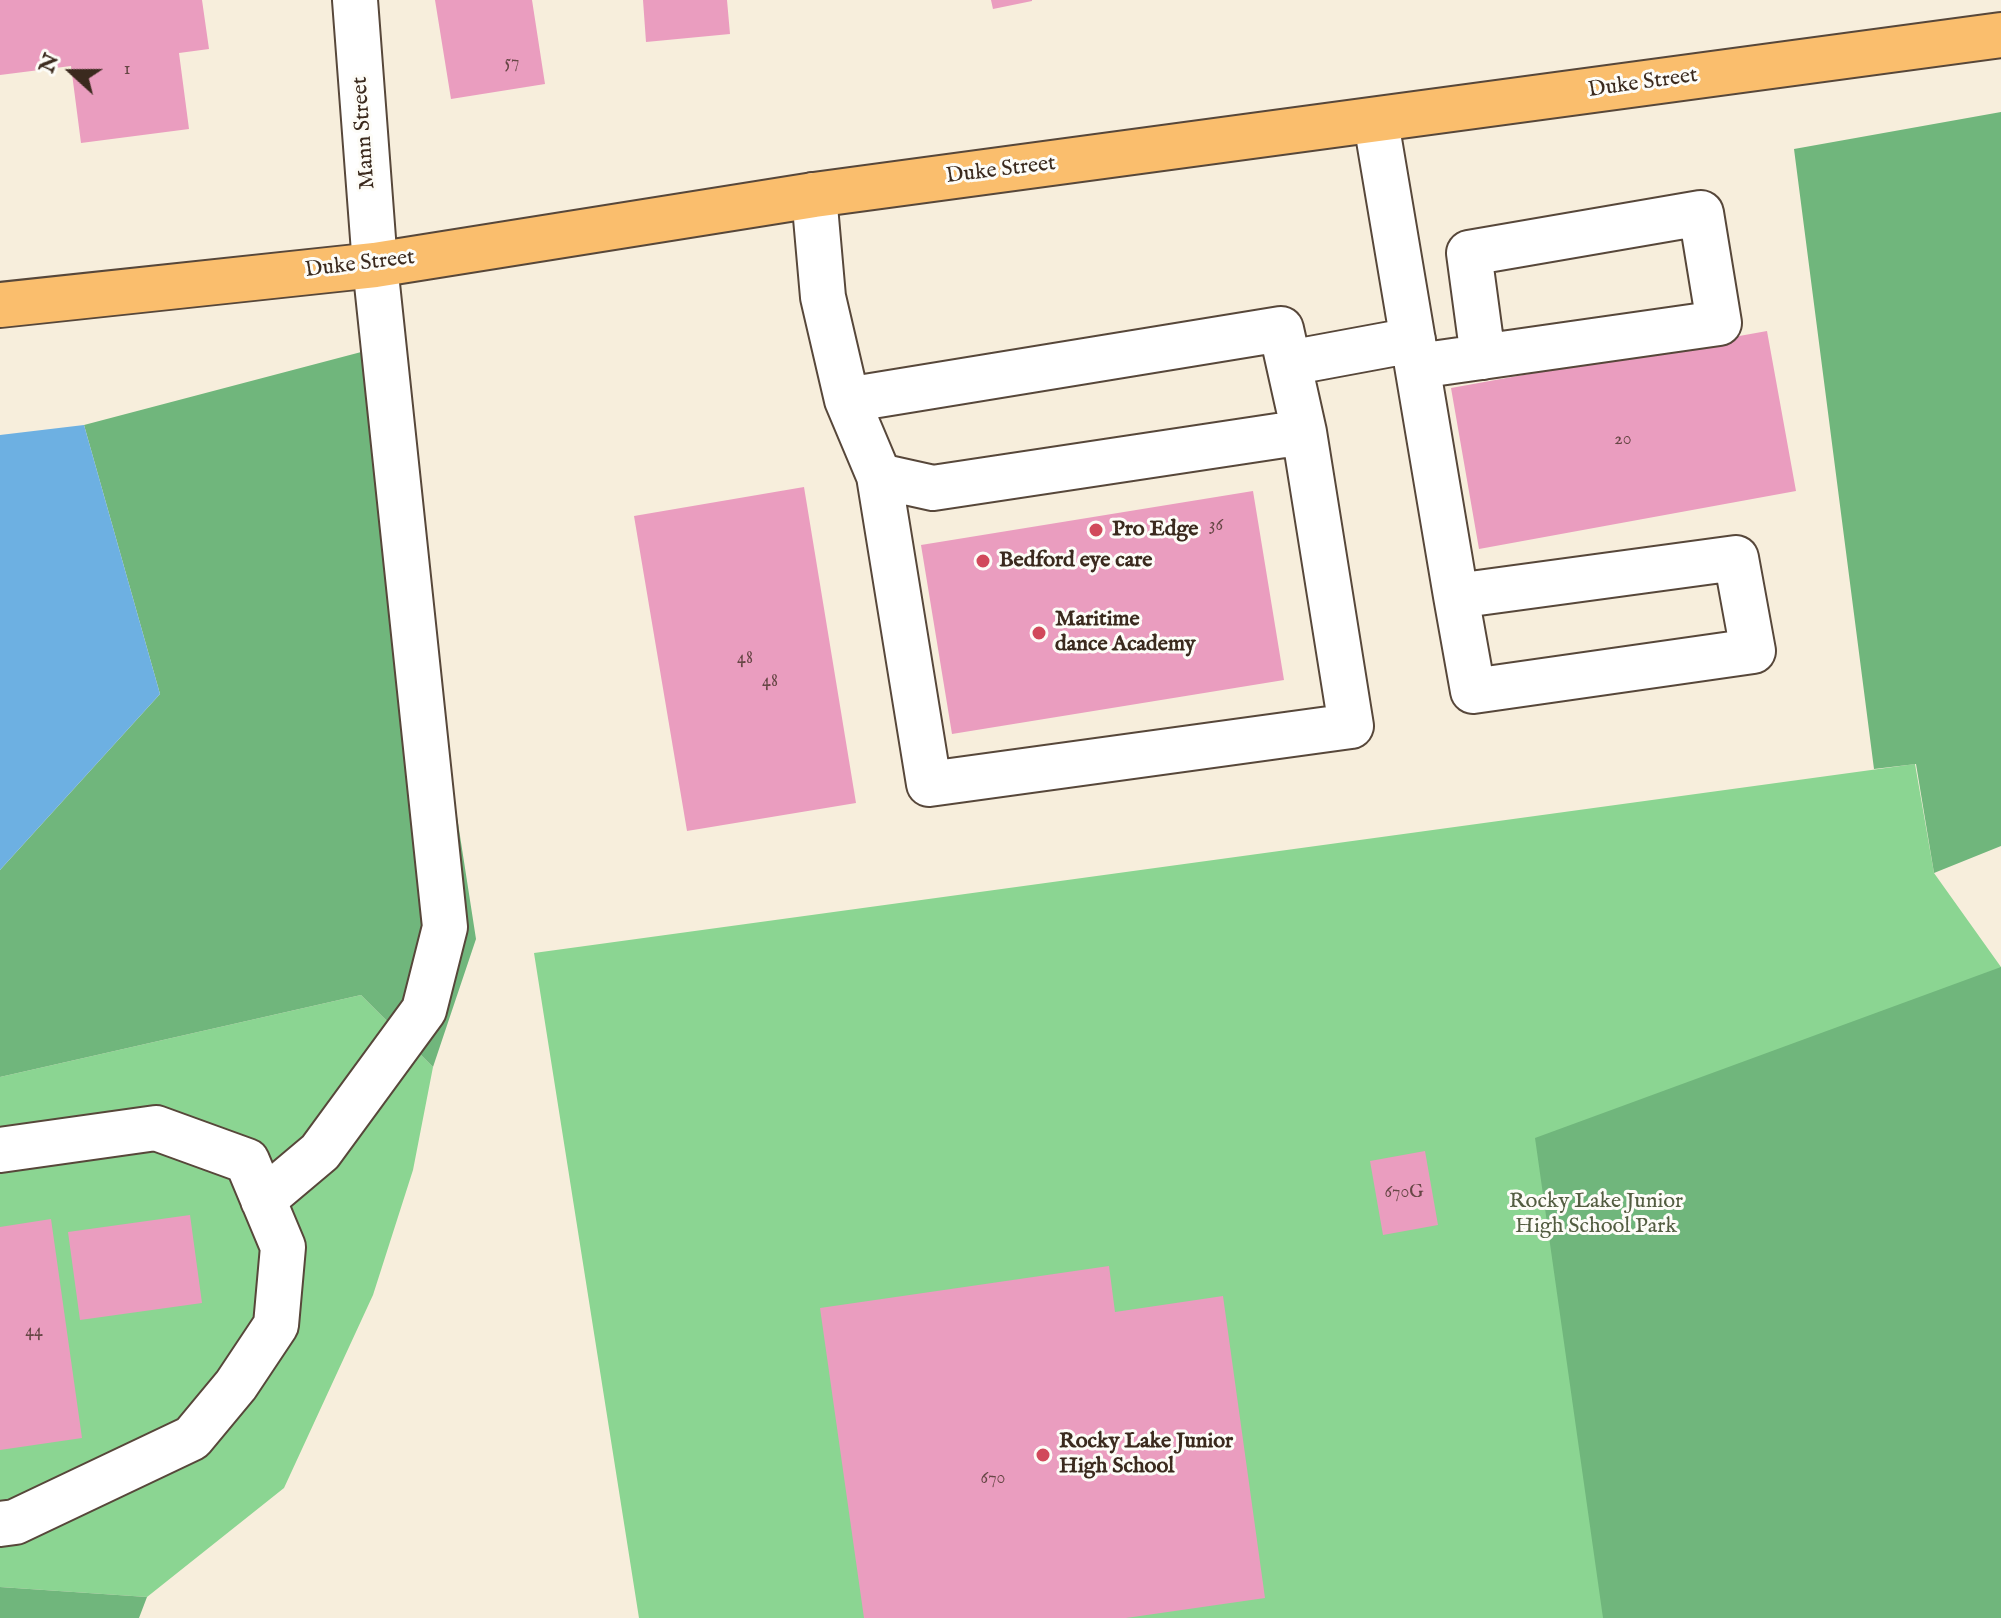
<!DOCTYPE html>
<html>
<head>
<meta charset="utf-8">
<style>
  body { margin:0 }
  #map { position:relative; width:2001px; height:1618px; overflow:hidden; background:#f7eedc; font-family:"IM FELL English",serif }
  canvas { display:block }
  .north { position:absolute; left:32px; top:32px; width:80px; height:80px; -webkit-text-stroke:6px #fdfcf7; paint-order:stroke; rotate:291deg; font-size:22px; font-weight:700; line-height:32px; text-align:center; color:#3b2a1e }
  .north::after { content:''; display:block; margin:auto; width:28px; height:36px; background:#3b2a1e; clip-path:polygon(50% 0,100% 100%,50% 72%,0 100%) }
</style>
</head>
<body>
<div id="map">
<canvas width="2001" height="1618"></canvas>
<div class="north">N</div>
</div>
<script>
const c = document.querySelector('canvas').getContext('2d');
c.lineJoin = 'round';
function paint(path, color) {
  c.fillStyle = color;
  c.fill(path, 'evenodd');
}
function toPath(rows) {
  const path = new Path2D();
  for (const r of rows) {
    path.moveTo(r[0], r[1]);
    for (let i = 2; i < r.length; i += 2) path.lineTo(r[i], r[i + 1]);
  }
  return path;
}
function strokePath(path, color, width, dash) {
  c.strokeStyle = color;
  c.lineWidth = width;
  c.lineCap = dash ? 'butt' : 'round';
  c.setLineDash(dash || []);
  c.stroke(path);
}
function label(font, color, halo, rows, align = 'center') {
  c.font = font + ' "IM FELL English",serif';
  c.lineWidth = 6;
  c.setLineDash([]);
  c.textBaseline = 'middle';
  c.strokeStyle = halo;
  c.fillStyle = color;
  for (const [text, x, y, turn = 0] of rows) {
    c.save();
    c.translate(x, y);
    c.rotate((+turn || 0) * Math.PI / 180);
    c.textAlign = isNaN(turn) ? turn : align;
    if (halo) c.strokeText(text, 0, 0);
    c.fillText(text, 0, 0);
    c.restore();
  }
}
paint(toPath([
  [1915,764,1934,873,2001,967,2001,1618,639,1618,534,953],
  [361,995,433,1067,413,1170,373,1295,284,1488,147,1597,0,1587,0,1077]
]), '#8bd592');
paint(toPath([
  [2001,112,2001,846,1934,873,1916,764,1874,769,1794,149],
  [384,346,476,939,433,1067,361,995,0,1077,0,870,160,694,84,425],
  [2001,967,2001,1618,1603,1618,1535,1138],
  [0,1587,147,1597,139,1618,0,1618]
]), '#70b67c');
paint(toPath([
  [84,425,160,694,0,870,0,435]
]), '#6db0e2');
paint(toPath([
  [0,0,202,0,209,49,179,53,189,129,81,143,71,66,0,75],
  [435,0,532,0,545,84,451,99],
  [643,0,727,0,730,34,646,42],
  [991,0,1032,0,1032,1,993,9],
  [1767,331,1796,491,1479,549,1451,388],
  [804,487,856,803,687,831,634,516],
  [1253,491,1284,680,952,734,921,545],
  [1425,1151,1438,1225,1383,1235,1370,1161],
  [190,1215,202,1303,80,1320,68,1232],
  [51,1219,82,1438,0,1450,0,1227],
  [1109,1266,1115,1312,1223,1296,1265,1598,1126,1618,864,1618,820,1308]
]), '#ea9dbf');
const minor = toPath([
  [1376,122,1456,596,1473,691,1753,651,1736,558,1456,596],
  [814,195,823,297,847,400,879,476,933,488,1304,432],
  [1289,363,1413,340],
  [1418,366,1719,323,1701,213,1469,253,1483,357],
  [847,400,1281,329,1304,432,1351,726,929,784,879,476],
  [0,1150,156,1128,247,1161,283,1247,276,1325,236,1385,192,1438,15,1522,0,1524],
  [263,1200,320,1152,424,1010,445,927,375,265,355,0]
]);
const major = toPath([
  [0,305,375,265,814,195,2001,35]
]);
strokePath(minor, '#57473a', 48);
strokePath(major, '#57473a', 48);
strokePath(minor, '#fff', 44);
strokePath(major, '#fabe6d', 44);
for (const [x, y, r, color] of [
  [1096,530,8,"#d1495b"],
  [983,561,8,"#d1495b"],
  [1039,633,8,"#d1495b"],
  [1043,1455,8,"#d1495b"]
]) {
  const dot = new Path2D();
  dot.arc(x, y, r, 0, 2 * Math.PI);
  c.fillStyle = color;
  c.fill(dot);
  strokePath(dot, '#fdfcf7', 3);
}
label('18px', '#674746', null, [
  ["57",512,63],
  ["1",127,70],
  ["20",1623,440],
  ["36",1216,526],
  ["48",745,659],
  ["48",770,682],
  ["670G",1404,1193],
  ["44",34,1332],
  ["670",993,1479]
]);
label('22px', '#3b2a1e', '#fdfcf7', [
  ["Duke Street",1643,84,-8],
  ["Mann Street",365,133,-94],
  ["Duke Street",1001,171,-7],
  ["Duke Street",360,265,-7]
]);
label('bold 22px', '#3b2a1e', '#fdfcf7', [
  ["Pro Edge",1112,530],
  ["Bedford eye care",999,561],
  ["Maritime",1055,620],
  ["dance Academy",1055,645],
  ["Rocky Lake Junior",1059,1442],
  ["High School",1059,1467]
], 'left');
label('22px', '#535d41', '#fdfcf7', [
  ["Rocky Lake Junior",1596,1202],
  ["High School Park",1596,1227]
]);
</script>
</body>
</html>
